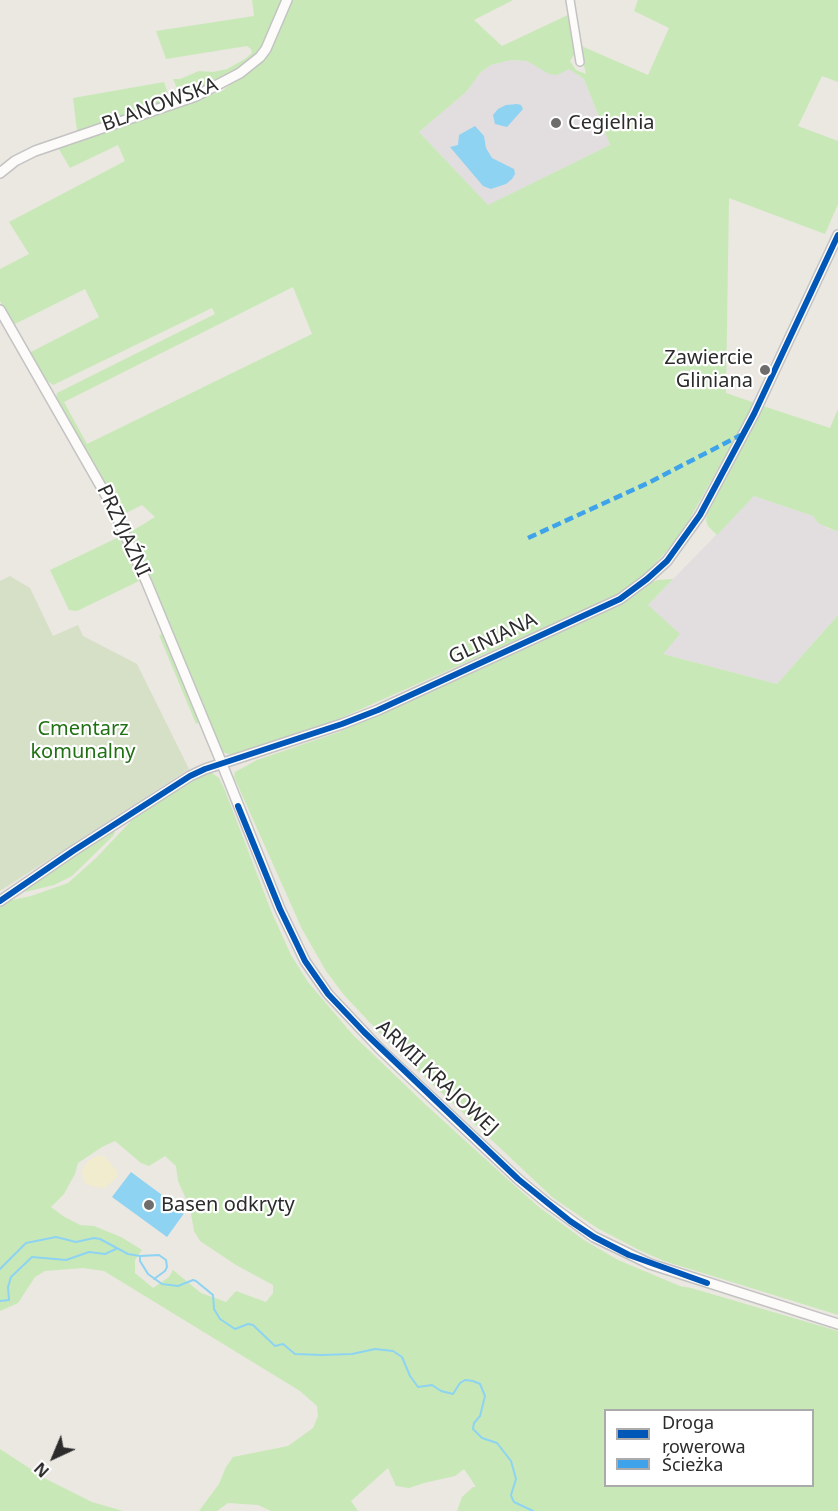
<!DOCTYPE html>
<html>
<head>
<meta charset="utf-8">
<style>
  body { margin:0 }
  #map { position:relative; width:838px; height:1511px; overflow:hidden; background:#ebe7e1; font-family:"Noto Sans",sans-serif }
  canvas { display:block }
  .legend { position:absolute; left:604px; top:1409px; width:210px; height:78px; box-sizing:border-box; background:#fff; border:2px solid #ababab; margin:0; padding:8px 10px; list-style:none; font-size:18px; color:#2c2c2c }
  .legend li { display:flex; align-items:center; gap:12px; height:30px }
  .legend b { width:30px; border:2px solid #ababab }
  .north { position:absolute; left:24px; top:1427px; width:60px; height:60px; -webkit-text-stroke:4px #fff; paint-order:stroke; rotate:224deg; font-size:16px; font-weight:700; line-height:24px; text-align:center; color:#2c2c2c }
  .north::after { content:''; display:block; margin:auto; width:21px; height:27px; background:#2c2c2c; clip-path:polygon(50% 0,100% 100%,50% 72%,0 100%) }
</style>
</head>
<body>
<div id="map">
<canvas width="838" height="1511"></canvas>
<ul class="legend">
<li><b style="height:8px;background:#0057b8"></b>Droga rowerowa</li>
<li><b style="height:8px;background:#3ea3eb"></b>Ścieżka</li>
</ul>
<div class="north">N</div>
</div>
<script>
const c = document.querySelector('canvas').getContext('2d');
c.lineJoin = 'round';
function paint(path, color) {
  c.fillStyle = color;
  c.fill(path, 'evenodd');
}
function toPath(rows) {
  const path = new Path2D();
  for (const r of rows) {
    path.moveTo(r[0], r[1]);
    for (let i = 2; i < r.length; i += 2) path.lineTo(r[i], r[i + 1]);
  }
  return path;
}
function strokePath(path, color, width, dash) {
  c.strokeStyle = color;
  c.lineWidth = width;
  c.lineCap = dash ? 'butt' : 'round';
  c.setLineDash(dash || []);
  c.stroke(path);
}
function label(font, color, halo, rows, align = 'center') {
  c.font = font + ' "Noto Sans",sans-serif';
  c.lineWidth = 4.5;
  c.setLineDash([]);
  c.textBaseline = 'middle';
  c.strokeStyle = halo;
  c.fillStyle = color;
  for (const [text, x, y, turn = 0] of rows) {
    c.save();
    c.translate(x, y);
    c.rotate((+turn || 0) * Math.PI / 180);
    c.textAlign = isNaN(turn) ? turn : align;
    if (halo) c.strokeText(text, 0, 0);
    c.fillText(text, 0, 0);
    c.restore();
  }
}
paint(toPath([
  [511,60,527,61,557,75,568,68,584,79,610,145,488,206,419,132,466,92,481,72,491,65],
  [754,496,813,516,827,528,838,532,838,615,777,684,663,654,648,605]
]), '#e2dee0');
paint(toPath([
  [252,0,284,0,263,47,257,55,234,72,188,95,183,96,180,95,173,79,180,79,199,71,213,72,227,69,245,59,252,53,251,49,247,46,166,59,156,31,254,16],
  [292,0,513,0,474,20,502,46,570,14,576,52,570,61,576,70,586,74,579,45,648,75,669,28,634,11,638,0,838,0,838,82,822,76,798,126,838,141,838,204,825,234,729,198,726,393,755,403,689,520,669,548,644,576,615,596,341,718,231,755,223,752,207,719,129,533,155,517,142,505,124,514,116,504,56,398,57,393,215,314,212,308,53,385,46,380,29,353,99,317,85,289,13,325,0,301,0,269,29,254,9,222,125,161,118,145,70,168,57,146,222,91,265,57,277,38],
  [511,60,527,61,549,74,557,75,569,69,584,79,610,145,488,205,419,132,466,92,481,72,491,65],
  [293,287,312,334,87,444,64,402],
  [164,82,169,97,165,101,77,131,73,98],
  [763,406,830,428,838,409,838,532,818,523,813,516,754,496,717,535,708,526,706,521,707,513],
  [119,537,139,581,77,611,69,610,50,570],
  [673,579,648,605,680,634,663,654,777,684,838,615,838,1315,664,1261,639,1250,597,1228,552,1197,391,1045,344,995,326,971,302,929,234,777,235,772,257,760,339,732,546,638,601,612,643,586,658,580],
  [163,634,200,722,196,724,159,635],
  [206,772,212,773,219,778,224,788,272,913,291,955,308,982,353,1035,426,1105,504,1176,539,1207,584,1240,618,1260,680,1286,691,1288,838,1331,838,1511,457,1511,462,1497,473,1487,476,1487,464,1469,455,1476,424,1483,409,1488,396,1486,388,1468,351,1501,358,1511,271,1511,258,1505,228,1503,217,1511,199,1511,219,1484,226,1467,233,1457,288,1446,313,1428,318,1416,317,1406,300,1391,104,1271,83,1268,45,1271,35,1277,18,1303,0,1311,0,907,8,901,31,896,68,883,96,858,132,820,177,787],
  [115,1141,141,1163,149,1166,165,1156,176,1166,178,1181,190,1208,194,1231,200,1241,236,1265,273,1285,273,1293,266,1302,236,1291,226,1302,201,1293,173,1270,169,1277,153,1288,135,1273,135,1260,142,1250,121,1237,94,1226,80,1225,63,1216,51,1207,64,1194,75,1174,78,1163,102,1147],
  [606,1410,812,1410,812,1486,606,1486],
  [111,831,115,832,113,836,72,876,54,885,25,892,28,887],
  [0,1449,46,1479,92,1502,123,1511,0,1511]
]), '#c8e9b7');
paint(toPath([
  [96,1156,104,1156,117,1171,117,1177,105,1188,96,1187,86,1184,83,1178,82,1170,88,1161]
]), '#f1eccd');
paint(toPath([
  [10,576,30,588,53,636,78,625,83,636,137,664,189,769,0,891,0,581]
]), '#d5e0c7');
paint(toPath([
  [517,104,521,105,523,109,507,127,495,124,493,115,498,109,506,105],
  [475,126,484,136,486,148,492,158,514,169,515,174,512,179,506,184,491,189,483,186,450,147,458,145,459,135],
  [131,1172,185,1212,167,1237,112,1197]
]), '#8ed3f2');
strokePath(toPath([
  [140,1256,159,1255,166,1260,167,1267,165,1271,154,1279],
  [0,1269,26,1243,56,1237,76,1242,94,1238,100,1239,128,1254,140,1256,140,1261,148,1274,162,1284,178,1286,193,1280,196,1281,213,1295,214,1309,220,1319,235,1329,248,1324,253,1325,275,1346,283,1344,295,1354,322,1355,352,1354,375,1349,393,1351,402,1357,410,1376,418,1387,432,1385,441,1391,453,1394,460,1383,465,1380,473,1381,480,1384,485,1396,480,1416,474,1423,473,1429,482,1438,497,1443,511,1461,516,1479,511,1495,512,1498,514,1502,533,1511],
  [0,1301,9,1300,8,1287,11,1277,32,1257,66,1260,89,1252,105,1254,116,1249]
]), '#8ed3f2', 2);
const minor = toPath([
  [570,0,580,62]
]);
const tertiary = toPath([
  [0,173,15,161,35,151,196,96,240,73,260,57,266,49,287,0],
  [0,310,111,504,147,583,222,764,280,909,305,961,328,994,380,1049,518,1179,547,1203,594,1237,650,1264,838,1324],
  [0,901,73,851,190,776,205,769,342,724,378,710,620,599,647,579,667,561,700,515,754,414,838,235]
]);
strokePath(minor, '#c4c3c3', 10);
strokePath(tertiary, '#c4c3c3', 12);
strokePath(minor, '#fcfbfa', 7);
strokePath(tertiary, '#fcfbfa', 9);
strokePath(toPath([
  [528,538,648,483,741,435]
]), '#3ea3eb', 4.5, [9, 4.5]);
strokePath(toPath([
  [238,806,280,909,305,961,328,994,364,1032,518,1179,570,1221,594,1237,629,1255,707,1283],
  [0,901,73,851,190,776,205,769,342,724,378,710,620,599,647,579,667,561,700,515,754,414,838,235]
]), '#0057b8', 6);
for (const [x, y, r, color] of [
  [556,123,6,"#6f6d6b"],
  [765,370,6,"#6f6d6b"],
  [149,1205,6,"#6f6d6b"]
]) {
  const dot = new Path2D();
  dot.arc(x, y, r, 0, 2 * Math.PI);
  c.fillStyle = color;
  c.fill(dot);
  strokePath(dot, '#fff', 2);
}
label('20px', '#2c2c2c', '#fff', [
  ["BLANOWSKA",160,105,-20],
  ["PRZYJAŹNI",123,531,65],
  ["GLINIANA",493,639,-25],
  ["ARMII KRAJOWEJ",437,1078,43]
]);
label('20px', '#2c2c2c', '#fff', [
  ["Cegielnia",568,123],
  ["Zawiercie",753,358,"right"],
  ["Gliniana",753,381,"right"],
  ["Basen odkryty",161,1205]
], 'left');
label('20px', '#217014', '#fff', [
  ["Cmentarz",83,729],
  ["komunalny",83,752]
]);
</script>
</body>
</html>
